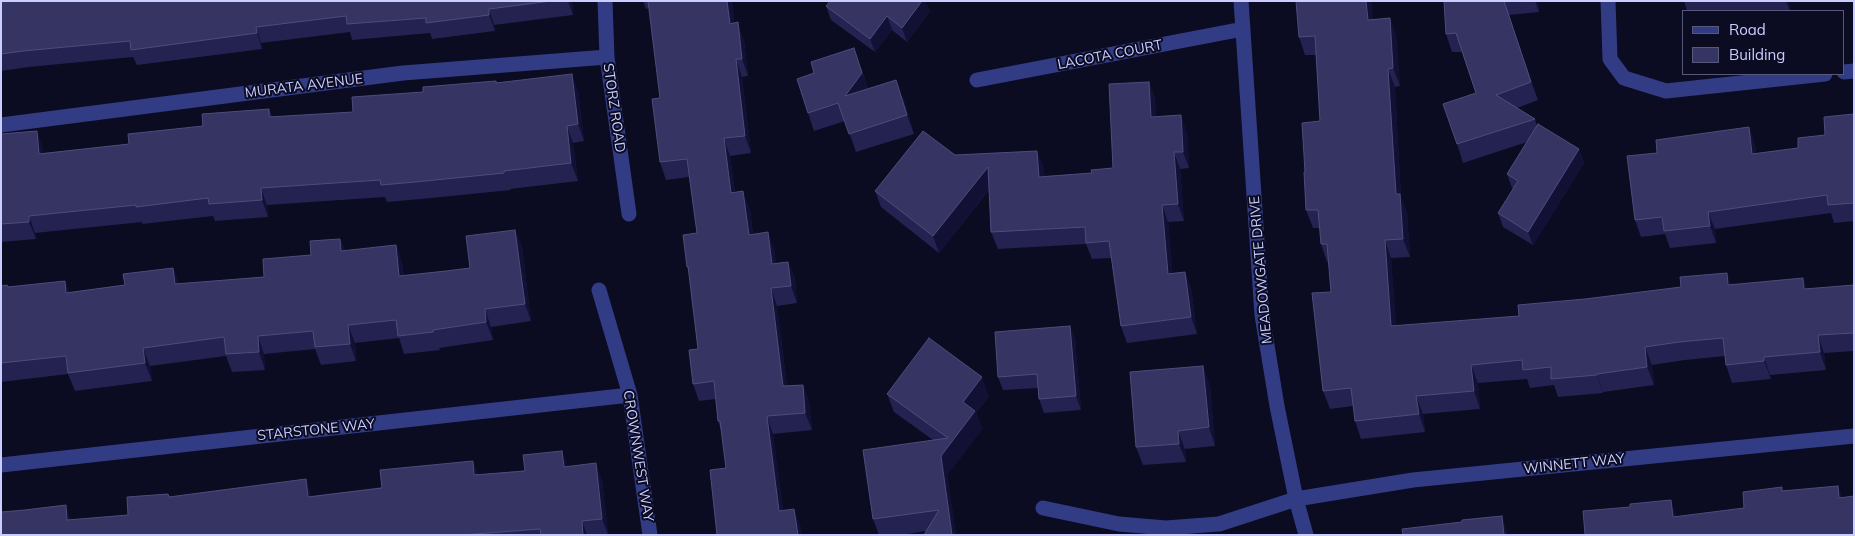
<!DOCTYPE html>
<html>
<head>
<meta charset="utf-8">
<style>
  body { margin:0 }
  #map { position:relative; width:1855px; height:536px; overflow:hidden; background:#0b0b21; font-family:Mulish,sans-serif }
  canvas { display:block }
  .frame { position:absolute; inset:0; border:2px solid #cacdff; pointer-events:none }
  .legend { position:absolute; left:1682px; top:10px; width:162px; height:65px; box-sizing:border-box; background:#0b0b21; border:1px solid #57597a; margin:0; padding:6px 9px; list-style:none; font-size:15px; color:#cacdff }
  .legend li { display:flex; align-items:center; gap:10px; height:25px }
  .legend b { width:25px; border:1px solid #57597a }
</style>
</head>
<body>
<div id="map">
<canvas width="1855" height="536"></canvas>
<div class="frame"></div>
<ul class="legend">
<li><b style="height:6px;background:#313c84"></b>Road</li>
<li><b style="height:14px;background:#353463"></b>Building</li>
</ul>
</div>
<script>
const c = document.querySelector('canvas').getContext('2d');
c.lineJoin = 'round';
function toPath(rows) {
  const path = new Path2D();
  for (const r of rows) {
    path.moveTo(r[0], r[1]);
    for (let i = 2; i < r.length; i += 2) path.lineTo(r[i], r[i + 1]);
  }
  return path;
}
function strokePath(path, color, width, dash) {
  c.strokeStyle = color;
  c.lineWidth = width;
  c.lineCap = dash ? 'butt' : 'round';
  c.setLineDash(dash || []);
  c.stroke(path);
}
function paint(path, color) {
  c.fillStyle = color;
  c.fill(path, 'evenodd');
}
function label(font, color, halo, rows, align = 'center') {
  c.font = font + ' Mulish,sans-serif';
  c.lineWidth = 4;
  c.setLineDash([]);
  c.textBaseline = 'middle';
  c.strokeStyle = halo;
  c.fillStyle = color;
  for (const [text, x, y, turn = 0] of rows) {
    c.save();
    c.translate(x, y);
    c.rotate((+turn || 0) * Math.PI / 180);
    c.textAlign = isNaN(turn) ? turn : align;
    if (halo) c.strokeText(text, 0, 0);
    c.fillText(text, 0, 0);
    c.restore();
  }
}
strokePath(toPath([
  [605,1,607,57,629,214],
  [1241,1,1262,315,1277,406,1296,499,1306,535],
  [1608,1,1610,59,1624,78,1666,91,1825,74],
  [1844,72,1854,71],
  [977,80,1243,29],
  [1,125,403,73,607,57],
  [599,290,630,395,650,535],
  [1,465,630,395],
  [1043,508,1119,524,1166,528,1219,524,1296,499,1413,480,1854,436]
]), '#313c84', 15);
paint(toPath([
  [1,1,572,1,573,15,494,25,495,31,432,39,430,33,352,40,350,32,261,43,262,49,137,65,133,57,29,67,1,71],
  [643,1,732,1,734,23,744,40,748,76,742,77,751,153,730,156,735,193,750,209,753,234,774,249,776,263,788,262,795,279,797,303,777,306,787,386,803,385,809,402,812,430,773,434,783,511,801,527,726,468,721,430,718,421,716,399,699,401,693,384,698,349,689,273,687,267,697,233,689,177,666,180,660,162,660,98,649,8,646,9],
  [1444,1,1538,1,1539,12,1509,15,1538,100,1517,108,1535,119,1537,126,1579,149,1584,163,1533,245,1503,227,1498,213,1513,189,1512,188,1507,174,1527,142,1463,163,1457,144,1476,93,1462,52,1452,52,1446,34],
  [1684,1,1789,1,1790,11,1687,11],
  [826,6,930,11,907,42,892,30,875,52,831,20],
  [1390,18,1396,36,1400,86,1395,87,1401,198,1407,212,1410,257,1391,258,1396,326,1519,316,1585,299,1731,284,1807,289,1854,285,1854,351,1824,353,1826,370,1770,375,1771,379,1732,383,1726,365,1725,356,1685,360,1652,365,1654,385,1603,392,1603,393,1558,397,1554,385,1530,388,1527,379,1478,383,1480,409,1423,414,1425,432,1361,439,1355,421,1353,406,1330,409,1323,391,1331,292,1329,262,1327,262,1321,244,1320,228,1313,228,1306,210,1305,172,1320,121,1316,55,1305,55,1299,37,1373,20],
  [861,67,868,89,903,98,914,134,856,152,845,121,814,131,808,113],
  [496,81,497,83,578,91,584,141,573,143,578,181,510,189,511,190,421,199,387,202,385,197,267,205,268,217,215,221,213,216,142,224,142,222,35,233,36,239,1,242,1,134,43,148,43,153,129,144,269,109,272,117,353,112,423,92],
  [1149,82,1155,98,1156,117,1187,132,1189,168,1180,169,1184,221,1168,222,1172,273,1185,272,1191,288,1197,334,1127,343,1121,326,1112,258,1092,259,1086,244,998,249,991,232,989,190,939,253,881,207,875,191,955,155,1044,168,1044,176,1092,173,1113,168],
  [1854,114,1854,221,1834,223,1831,213,1715,229,1716,243,1670,248,1665,234,1641,237,1635,220,1657,153,1749,127,1755,145,1756,154,1798,148,1825,135],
  [515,230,522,247,531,321,491,327,493,340,439,348,440,350,404,354,399,338,355,343,356,361,321,365,315,349,264,354,265,370,232,372,226,356,150,366,152,381,75,391,68,374,1,382,1,286,7,285,8,287,65,281,69,292,125,285,173,268,179,284,264,277,311,255,340,239,345,251,396,245,402,263,404,276,470,268],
  [1070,326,1075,339,1081,410,1044,413,1039,399,1038,388,1003,390,998,377],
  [1210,384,1215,446,1185,449,1186,462,1143,465,1136,447],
  [887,394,989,396,976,413,982,429,947,475,956,535,924,535,926,531,901,535,879,535,873,519,933,440,894,412],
  [567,466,602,480,608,535,1,535,71,520,128,515,168,494,169,497,312,496,478,475]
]), '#242250');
paint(toPath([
  [568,1,572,1,573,15],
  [727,1,732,1,736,41,730,24],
  [922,1,926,1,930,11,907,42,902,28],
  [1366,1,1372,1,1374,38,1368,20],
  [1504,1,1509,15,1538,100,1531,82],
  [1535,1,1538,1,1539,12],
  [1786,1,1789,1,1790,11],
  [489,9,494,25,495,31,489,15],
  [887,16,892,30,875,52,870,39],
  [1390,18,1396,36,1400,86,1393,68],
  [738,22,744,40,748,76,742,59],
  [256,27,261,43,262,49,257,33],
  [854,48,869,92,845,96],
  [736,59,742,77,751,153,745,136],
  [1388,69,1395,87,1401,198,1407,212,1410,257,1403,239,1396,194],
  [572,74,578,91,584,141,578,124],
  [896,80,903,98,914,134,907,115],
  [1149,82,1155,98,1158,134,1151,117],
  [1181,115,1187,132,1189,168,1183,152],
  [567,126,573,143,578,181,571,163],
  [1749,127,1755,145,1759,171,1752,154],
  [37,131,43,148,45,171,39,154],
  [724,138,730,156,737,210,731,193],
  [1579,149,1584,163,1533,245,1528,232],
  [1037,151,1044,168,1045,193,1039,177],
  [1174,152,1180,169,1184,221,1178,204],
  [988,167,994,183,939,253,933,236],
  [261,188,267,205,268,217,262,200],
  [743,191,750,209,755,252,749,235],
  [1162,205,1168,222,1174,290,1168,274],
  [1708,212,1715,229,1716,243,1710,226],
  [29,216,35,233,36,239,29,222],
  [515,230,522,247,531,321,525,304],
  [768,232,774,249,779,281,772,264],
  [340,239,347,257,341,251],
  [1385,240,1391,258,1398,345,1391,326],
  [396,245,402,263,406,294,399,276],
  [788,262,795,279,797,303,791,286],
  [173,268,180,286,175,284],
  [1185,272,1191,288,1197,334,1191,317],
  [1727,273,1734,291,1728,285],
  [1803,278,1809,296,1804,289],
  [65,281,71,298,66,293],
  [771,288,777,306,789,403,783,386],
  [485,309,491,327,493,340,486,322],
  [348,325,355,343,356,361,350,344],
  [1070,326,1075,339,1081,410,1076,396],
  [1818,335,1824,353,1826,370,1820,352],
  [258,336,264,354,265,370,259,352],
  [1645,347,1652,365,1654,385,1647,367],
  [143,348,150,366,152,381,145,363],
  [1764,357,1770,375,1771,379,1764,361],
  [1471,365,1478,383,1480,409,1474,391],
  [1203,366,1210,384,1215,446,1209,427],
  [1597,374,1603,392,1603,393,1597,375],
  [982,377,989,396,976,413,982,429,947,475,956,535,952,535,941,456,963,402],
  [803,385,809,402,812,430,805,413],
  [1416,396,1423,414,1425,432,1419,414],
  [767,416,773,434,786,529,779,511],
  [1178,431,1185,449,1186,462,1179,444],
  [562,451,568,467,564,467],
  [473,461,479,477,474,475],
  [596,463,602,480,608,535,602,519],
  [306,479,312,496,314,513,308,497],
  [1838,486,1845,503,1839,498],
  [1671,500,1677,517,1673,517],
  [66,505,72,522,67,520],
  [794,509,801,527,802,535,798,535],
  [1502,516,1508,534,1509,535,1504,535],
  [582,521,587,535,583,535]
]), '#121135');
const building = toPath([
  [1,1,551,1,489,9,489,15,426,23,426,18,347,24,346,16,256,27,257,33,131,50,130,41,23,51,1,54,1,1],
  [648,1,727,1,730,24,738,22,742,59,736,59,745,136,724,138,731,193,743,191,749,235,768,232,772,264,788,262,791,286,771,288,783,386,803,385,805,413,767,416,779,511,794,509,798,535,717,535,710,470,726,468,720,421,718,421,714,381,693,384,689,350,698,349,688,266,687,267,683,235,697,233,687,159,660,162,652,99,660,98,648,1],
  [830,1,922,1,902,28,887,16,870,39,826,6,830,1],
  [1296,1,1366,1,1368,20,1390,18,1393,68,1388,69,1396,194,1400,194,1403,239,1385,240,1391,326,1519,316,1518,305,1585,299,1681,287,1680,277,1727,273,1728,285,1803,278,1804,289,1854,285,1854,333,1818,335,1820,352,1764,357,1764,361,1726,365,1723,338,1679,342,1645,347,1647,367,1597,374,1597,375,1551,379,1551,367,1523,370,1522,360,1471,365,1474,391,1416,396,1419,414,1355,421,1351,388,1323,391,1312,293,1331,292,1327,244,1321,244,1318,210,1306,210,1304,172,1305,172,1302,123,1320,121,1315,36,1299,37,1296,1],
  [1444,1,1504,1,1531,82,1496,95,1535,119,1457,144,1443,104,1476,93,1456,33,1446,34,1444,1],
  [854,48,862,73,845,96,896,80,907,115,849,134,838,103,808,113,797,79,814,73,811,62,854,48],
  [572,74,578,124,567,126,571,163,504,171,504,173,415,182,381,185,380,180,261,188,262,200,209,204,208,198,136,207,136,205,29,216,29,222,1,224,1,134,37,131,39,154,129,144,128,134,203,126,202,114,269,109,269,117,353,112,352,97,423,92,423,87,496,81,496,83,572,74],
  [1149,82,1151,117,1181,115,1183,152,1174,152,1178,204,1162,205,1168,274,1185,272,1191,317,1121,326,1109,241,1086,243,1085,227,991,232,988,167,933,236,875,191,923,131,955,155,1037,151,1039,177,1092,173,1091,170,1113,168,1109,84,1149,82],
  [1854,114,1854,203,1828,205,1827,195,1708,212,1710,226,1664,231,1662,217,1635,220,1627,156,1657,153,1656,140,1749,127,1752,154,1798,148,1798,138,1825,135,1824,117,1854,114],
  [1538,124,1579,149,1528,232,1498,213,1518,181,1507,174,1538,124],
  [515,230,525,304,485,309,486,322,433,330,433,332,398,336,396,320,348,325,350,344,315,347,313,331,258,336,259,352,226,354,224,337,143,348,145,363,68,373,66,356,1,363,1,286,7,285,8,287,65,281,66,293,125,285,123,274,173,268,175,284,264,277,263,259,311,255,310,241,340,239,341,251,396,245,399,276,446,271,470,268,466,236,515,230],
  [1070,326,1076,396,1039,399,1037,374,998,377,995,332,1070,326],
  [929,338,982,377,963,402,975,411,941,456,952,535,924,535,939,510,873,519,863,450,948,438,887,394,929,338],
  [1203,366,1209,427,1178,431,1179,444,1136,447,1130,372,1203,366],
  [562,451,564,467,596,463,602,519,582,521,583,535,541,535,540,529,462,535,1,535,1,512,25,510,66,505,67,520,128,515,127,497,168,494,169,497,306,479,308,497,382,488,380,470,473,461,474,475,525,471,523,455,562,451],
  [1838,486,1839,498,1854,496,1854,535,1581,535,1585,534,1583,511,1630,507,1630,504,1671,500,1673,517,1744,508,1743,492,1782,487,1782,491,1838,486],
  [1502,516,1504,535,1403,535,1402,529,1462,522,1462,520,1502,516]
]);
paint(building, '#353463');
strokePath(building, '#4d4c7b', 1);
label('14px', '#cacdff', '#0b0b21', [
  ["LACOTA COURT",1110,55,-11],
  ["MURATA AVENUE",304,86,-7],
  ["STORZ ROAD",614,108,82],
  ["MEADOWGATE DRIVE",1261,270,-95],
  ["STARSTONE WAY",316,430,-6],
  ["CROWNWEST WAY",638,456,81],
  ["WINNETT WAY",1574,464,-6]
]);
</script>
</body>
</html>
